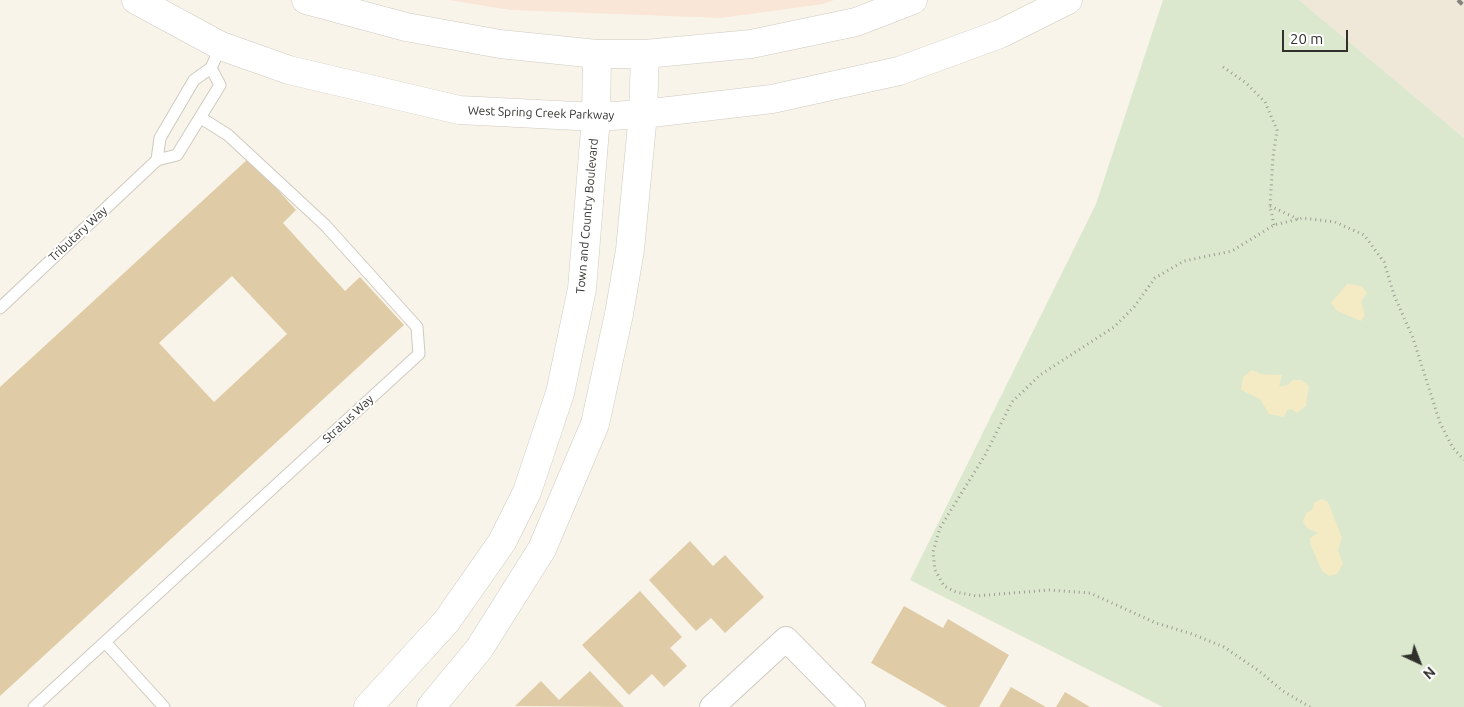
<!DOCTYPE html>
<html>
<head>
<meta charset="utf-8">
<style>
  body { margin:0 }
  #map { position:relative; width:1464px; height:707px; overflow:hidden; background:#f9f4ea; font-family:Ubuntu,sans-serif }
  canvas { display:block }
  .north { position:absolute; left:1394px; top:637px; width:50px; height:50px; -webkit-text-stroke:4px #fff; paint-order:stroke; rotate:137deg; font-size:14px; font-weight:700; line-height:20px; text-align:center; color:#31302c }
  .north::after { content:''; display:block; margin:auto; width:18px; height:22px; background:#31302c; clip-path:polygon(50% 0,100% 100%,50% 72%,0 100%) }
  .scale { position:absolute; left:1282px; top:30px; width:66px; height:22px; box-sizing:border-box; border:2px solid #31302c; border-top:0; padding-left:6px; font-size:15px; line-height:18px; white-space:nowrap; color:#31302c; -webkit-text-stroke:4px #fff; paint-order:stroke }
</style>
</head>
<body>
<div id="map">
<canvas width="1464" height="707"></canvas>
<div class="north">N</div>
<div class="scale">20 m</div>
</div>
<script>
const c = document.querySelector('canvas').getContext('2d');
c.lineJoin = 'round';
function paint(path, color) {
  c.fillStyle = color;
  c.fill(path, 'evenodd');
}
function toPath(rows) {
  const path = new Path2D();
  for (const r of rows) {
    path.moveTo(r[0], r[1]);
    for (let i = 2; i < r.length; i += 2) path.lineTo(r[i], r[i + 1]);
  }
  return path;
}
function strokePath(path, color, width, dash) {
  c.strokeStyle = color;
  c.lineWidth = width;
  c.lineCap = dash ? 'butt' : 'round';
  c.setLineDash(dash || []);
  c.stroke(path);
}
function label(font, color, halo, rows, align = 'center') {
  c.font = font + ' Ubuntu,sans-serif';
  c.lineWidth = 4;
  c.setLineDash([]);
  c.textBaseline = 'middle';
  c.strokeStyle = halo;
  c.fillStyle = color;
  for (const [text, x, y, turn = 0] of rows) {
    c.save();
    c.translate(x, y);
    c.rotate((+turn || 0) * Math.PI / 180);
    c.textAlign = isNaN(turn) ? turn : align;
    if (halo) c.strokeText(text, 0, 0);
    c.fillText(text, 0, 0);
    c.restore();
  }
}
paint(toPath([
  [1299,0,1464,0,1464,138]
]), '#efe7d7');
paint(toPath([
  [449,0,834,0,823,4,721,18,510,10]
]), '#fae6d6');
paint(toPath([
  [1163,0,1299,0,1464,138,1464,707,1163,707,910,580,1096,204]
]), '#dbe8cd');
paint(toPath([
  [1347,284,1362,286,1367,293,1361,302,1365,315,1361,321,1337,311,1331,303],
  [1252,370,1261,374,1282,375,1279,387,1287,385,1293,380,1302,380,1309,386,1306,406,1297,413,1291,409,1287,410,1284,417,1269,414,1260,399,1241,390,1243,377],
  [1322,499,1328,502,1342,538,1338,550,1343,564,1337,574,1329,576,1322,571,1311,546,1310,538,1318,533,1307,528,1303,522,1306,513,1312,510,1315,502]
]), '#f4ebc5');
paint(toPath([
  [249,158,296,210,283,223,345,291,360,277,404,325,0,696,0,387],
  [232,276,287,334,214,402,159,343],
  [690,541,713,566,725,555,764,597,725,633,711,618,696,631,649,580],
  [640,591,682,637,670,648,687,666,664,687,652,674,629,695,582,645],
  [904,606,943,628,948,619,1009,655,979,707,947,707,871,663],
  [590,671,624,707,515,706,541,681,559,700],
  [1011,687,1046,707,999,707],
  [1065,692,1090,707,1056,707]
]), '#dfcca6');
const lane = toPath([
  [157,160,160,138,194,80,211,68,221,46],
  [0,308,157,160,177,155,220,85,211,68],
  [105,642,164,707],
  [34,707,419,354,417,327,325,225,228,135,201,118]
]);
const street = toPath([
  [712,707,786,639,853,707]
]);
const secondary = toPath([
  [136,0,221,46,289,70,459,110,596,117,643,114,772,99,899,71,1000,34,1068,0],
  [306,0,406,27,500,44,597,54,645,54,751,44,856,22,913,0],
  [368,707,446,622,502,542,527,492,560,393,582,289,596,117,597,54],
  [431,707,479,649,542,549,595,424,619,314,630,250,643,114,645,54]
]);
strokePath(lane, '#cfcac1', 13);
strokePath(street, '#cfcac1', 26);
strokePath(secondary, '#cfcac1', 29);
strokePath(toPath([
  [1223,67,1246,83,1265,102,1277,130,1273,157,1270,206,1274,225],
  [1270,206,1298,219],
  [1310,707,1283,691,1259,671,1224,647,1192,634,1156,623,1090,593,1049,590,976,596,956,592,944,586,935,570,933,552,940,528,985,455,1012,402,1040,375,1114,327,1134,307,1155,278,1184,261,1232,251,1274,225,1303,218,1335,222,1364,235,1384,262,1394,295,1413,338,1440,423,1453,448,1464,460]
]), '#9e9b93', 3, [1, 4]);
strokePath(lane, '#fff', 11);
strokePath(street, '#fff', 24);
strokePath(secondary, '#fff', 28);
strokePath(toPath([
  [1458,0,1464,6]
]), '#84827b', 4, [6, 6]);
label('12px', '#31302c', '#fff', [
  ["West Spring Creek Parkway",541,113,2],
  ["Town and Country Boulevard",587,216,-85],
  ["Tributary Way",78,234,-43],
  ["Stratus Way",348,419,-43]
]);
</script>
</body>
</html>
